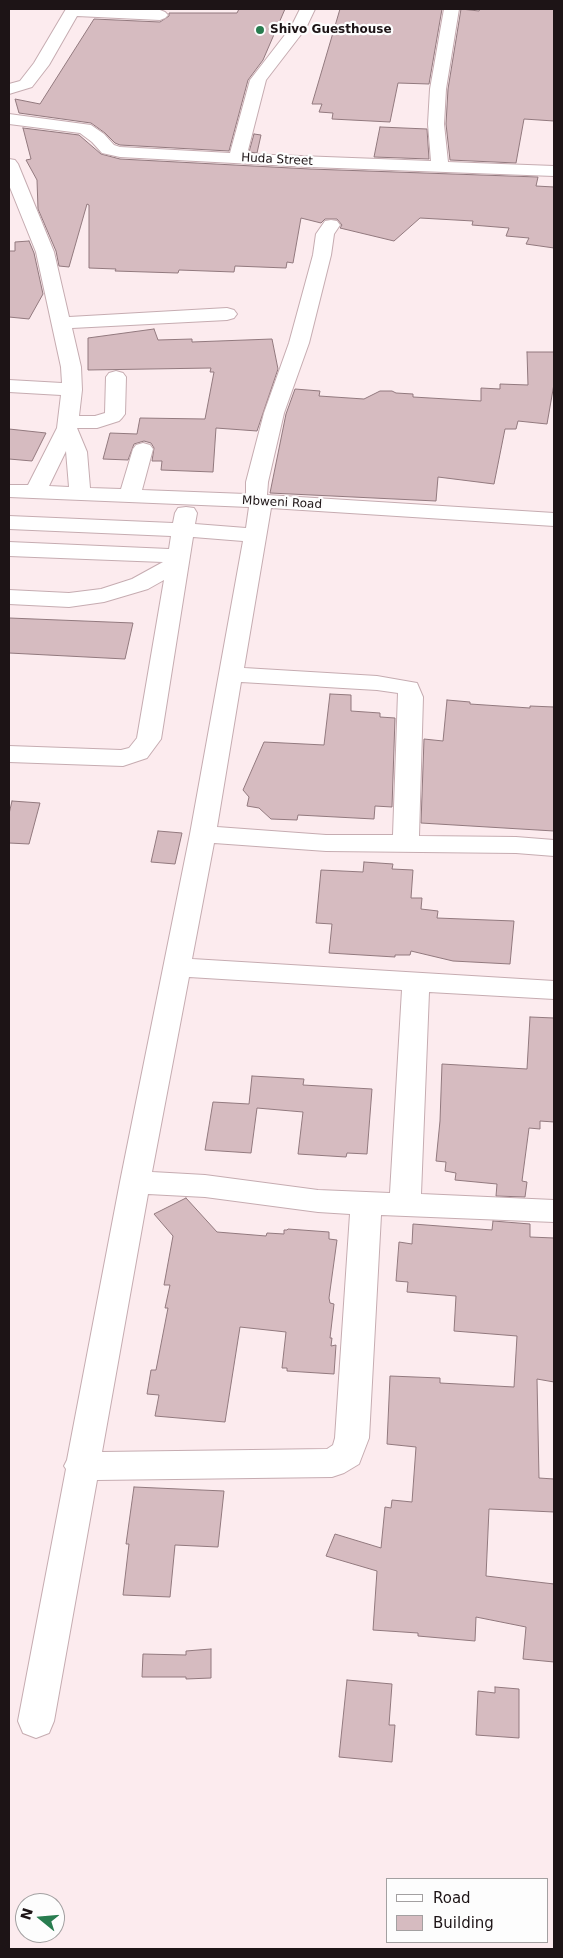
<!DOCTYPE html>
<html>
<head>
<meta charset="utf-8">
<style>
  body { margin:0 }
  #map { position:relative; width:563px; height:1958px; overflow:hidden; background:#fcebee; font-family:"DejaVu Sans",sans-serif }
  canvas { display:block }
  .frame { position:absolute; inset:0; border:10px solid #1d1416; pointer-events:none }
  .legend { position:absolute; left:386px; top:1878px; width:162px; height:65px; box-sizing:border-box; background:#fdfdfd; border:1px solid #a3a0a1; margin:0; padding:6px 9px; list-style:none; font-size:15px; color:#1d1416 }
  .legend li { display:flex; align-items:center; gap:10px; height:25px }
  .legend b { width:25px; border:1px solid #a3a0a1 }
  .north { position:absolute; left:15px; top:1893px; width:50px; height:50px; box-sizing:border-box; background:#fdfdfd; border:1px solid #a3a0a1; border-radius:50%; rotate:287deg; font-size:14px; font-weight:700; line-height:20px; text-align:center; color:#1d1416 }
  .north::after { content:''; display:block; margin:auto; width:18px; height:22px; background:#287c4f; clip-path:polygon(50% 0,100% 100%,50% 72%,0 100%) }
</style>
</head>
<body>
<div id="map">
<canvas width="563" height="1958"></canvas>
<div class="frame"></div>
<ul class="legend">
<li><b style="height:6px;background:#fff"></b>Road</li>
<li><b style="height:14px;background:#d6bbc0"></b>Building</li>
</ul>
<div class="north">N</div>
</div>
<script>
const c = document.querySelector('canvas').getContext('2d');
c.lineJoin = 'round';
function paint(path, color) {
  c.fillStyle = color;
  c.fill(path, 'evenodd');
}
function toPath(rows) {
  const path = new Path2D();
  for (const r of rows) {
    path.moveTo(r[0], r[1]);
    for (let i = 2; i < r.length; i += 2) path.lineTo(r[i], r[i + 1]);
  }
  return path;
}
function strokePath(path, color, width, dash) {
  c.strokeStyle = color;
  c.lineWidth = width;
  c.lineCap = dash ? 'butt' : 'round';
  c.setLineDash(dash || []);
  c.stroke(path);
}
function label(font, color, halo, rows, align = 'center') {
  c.font = font + ' "DejaVu Sans",sans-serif';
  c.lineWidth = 4.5;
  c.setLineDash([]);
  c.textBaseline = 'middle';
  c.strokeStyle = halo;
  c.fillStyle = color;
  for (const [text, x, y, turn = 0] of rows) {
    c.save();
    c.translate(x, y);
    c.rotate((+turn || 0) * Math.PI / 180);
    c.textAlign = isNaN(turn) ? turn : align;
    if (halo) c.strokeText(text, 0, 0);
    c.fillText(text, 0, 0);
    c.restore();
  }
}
const building = toPath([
  [239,9,285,9,263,60,248,80,229,151,120,145,115,143,105,133,91,123,19,113,15,99,40,104,94,19,160,22,169,16,169,13,237,13,239,9],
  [340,9,442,9,429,84,398,83,390,122,332,119,333,113,319,112,322,104,312,104,340,9],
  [461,9,479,11,480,9,554,9,554,121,524,119,516,163,450,160,446,124,448,89,461,9],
  [380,127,427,129,429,159,374,157,380,127],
  [23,128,79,135,101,154,120,159,310,169,538,177,536,186,554,187,554,248,526,244,529,238,506,236,509,228,472,225,473,221,420,218,394,241,340,228,342,225,337,219,325,219,321,223,301,218,293,263,287,262,286,268,235,266,234,272,179,270,178,273,115,271,116,269,89,268,89,205,87,204,69,267,59,266,56,251,38,209,37,180,26,160,31,159,23,128],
  [254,134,261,135,257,153,249,152,254,134],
  [29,241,34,253,43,294,29,319,9,317,9,251,15,251,15,242,29,241],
  [154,329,158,340,192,339,192,342,272,339,278,369,257,431,216,428,213,472,161,470,162,461,152,461,154,448,151,443,144,441,134,444,128,460,103,459,110,433,137,434,140,418,205,419,214,372,210,372,211,368,88,370,88,338,154,329],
  [527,352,554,352,554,384,547,424,518,421,516,429,505,429,494,484,438,477,436,501,270,493,286,414,295,389,320,391,319,396,364,399,380,391,392,391,396,393,413,394,413,397,481,401,481,388,500,389,500,384,528,385,527,352],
  [9,429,46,433,32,461,9,459,9,429],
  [9,618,133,623,125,659,9,653,9,618],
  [330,694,351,695,351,711,380,713,380,717,395,718,392,807,375,806,374,819,298,815,297,820,271,819,259,808,247,806,249,797,243,790,264,742,324,745,330,694],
  [447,700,470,702,470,704,530,708,530,706,554,707,554,831,421,823,424,739,443,741,447,700],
  [12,801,40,803,29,844,9,843,9,814,12,801],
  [158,831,182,833,175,864,151,862,158,831],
  [364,862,393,864,392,869,413,870,411,898,422,898,421,909,438,911,437,918,514,921,510,964,453,961,411,951,410,955,395,955,395,957,329,953,332,924,316,923,321,870,363,872,364,862],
  [530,1017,554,1018,554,1122,540,1121,540,1129,529,1128,522,1181,527,1182,525,1197,496,1196,497,1184,455,1180,456,1173,445,1171,446,1162,436,1161,440,1121,442,1064,527,1069,530,1017],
  [252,1076,304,1079,303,1085,372,1089,367,1154,347,1153,346,1157,298,1154,303,1112,257,1108,251,1153,205,1150,213,1102,249,1104,252,1076],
  [186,1198,217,1232,266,1236,267,1233,284,1234,284,1230,287,1230,288,1229,329,1232,329,1239,337,1240,329,1298,330,1303,334,1304,330,1338,332,1338,331,1346,336,1345,334,1374,287,1371,287,1368,282,1368,286,1332,240,1327,225,1422,155,1416,159,1395,147,1394,151,1370,156,1370,168,1308,165,1308,170,1285,164,1285,173,1236,154,1214,186,1198],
  [493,1221,530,1224,530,1237,554,1238,554,1382,537,1379,539,1478,554,1479,554,1512,489,1509,486,1576,554,1584,554,1662,523,1659,526,1627,476,1617,475,1641,418,1636,418,1633,373,1630,377,1571,326,1556,335,1534,381,1548,385,1507,391,1508,392,1500,412,1502,416,1447,387,1444,390,1376,440,1378,440,1383,514,1387,517,1336,454,1331,456,1296,407,1292,408,1282,396,1281,399,1242,412,1244,413,1224,492,1230,493,1221],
  [134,1487,224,1491,218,1547,175,1545,170,1597,123,1595,129,1544,126,1544,134,1487],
  [211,1649,211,1678,186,1679,186,1677,142,1677,143,1654,186,1655,186,1651,211,1649],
  [347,1680,392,1684,389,1725,395,1725,392,1762,339,1757,347,1680],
  [495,1687,519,1689,519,1738,476,1735,478,1691,495,1693,495,1687]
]);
paint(building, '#d6bbc0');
strokePath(building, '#92797e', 1);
const minor = toPath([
  [66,9,160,10,165,12,168,15,165,18,160,20,77,16,49,65,32,87,9,94,9,84,20,81,34,63,66,9],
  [300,9,315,9,306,28,266,80,247,154,431,161,428,124,430,89,444,9,459,9,446,89,444,124,448,162,554,166,554,176,310,167,120,157,102,153,92,142,80,133,9,124,9,114,91,125,104,134,114,145,120,147,230,153,250,80,291,27,300,9],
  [9,159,15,160,18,164,54,252,69,317,227,308,234,310,237,314,234,318,227,320,72,328,81,367,82,390,79,416,95,416,105,413,106,377,109,373,116,371,123,373,126,377,125,414,122,418,119,421,97,428,77,428,87,452,90,488,121,489,133,449,136,445,143,443,150,445,153,449,142,490,246,494,246,482,264,413,289,343,313,255,316,234,325,221,331,220,337,221,340,225,334,234,331,255,309,343,284,413,268,482,267,495,554,513,554,526,271,508,244,668,377,676,417,683,423,697,419,836,516,837,554,840,554,856,516,853,326,851,214,843,192,959,554,981,554,999,429,992,421,1194,554,1200,554,1222,381,1215,369,1438,359,1464,344,1473,332,1477,97,1480,54,1721,49,1733,36,1738,23,1733,18,1721,66,1469,64,1466,67,1460,120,1182,190,834,243,541,193,537,161,739,147,758,123,766,9,762,9,746,121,750,129,748,137,738,164,580,148,589,104,602,69,607,9,604,9,590,69,593,101,589,132,579,163,562,9,556,9,542,169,549,171,536,9,529,9,516,173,523,175,513,178,508,186,507,194,508,197,513,195,524,246,528,249,507,9,497,9,485,28,485,57,428,61,395,9,392,9,380,62,383,61,367,36,252,9,185,9,159],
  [66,451,69,487,49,486,66,451],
  [241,682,377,690,398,693,393,835,326,835,217,827,241,682],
  [189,977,402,990,390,1193,318,1190,205,1175,152,1172,189,977],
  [148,1194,205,1197,318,1212,350,1214,335,1438,333,1445,327,1449,102,1452,148,1194]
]);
strokePath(minor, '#c6acb1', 2);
paint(minor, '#fff');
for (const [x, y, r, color] of [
  [260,30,5,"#287c4f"]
]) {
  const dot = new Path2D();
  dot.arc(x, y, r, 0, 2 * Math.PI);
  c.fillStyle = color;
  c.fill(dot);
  strokePath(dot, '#fdfdfd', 2);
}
label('bold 12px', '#1d1416', '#fdfdfd', [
  ["Shivo Guesthouse",270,30]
], 'left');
label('12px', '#1d1416', '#fdfdfd', [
  ["Huda Street",277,160,3],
  ["Mbweni Road",282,503,3]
]);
</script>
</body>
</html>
